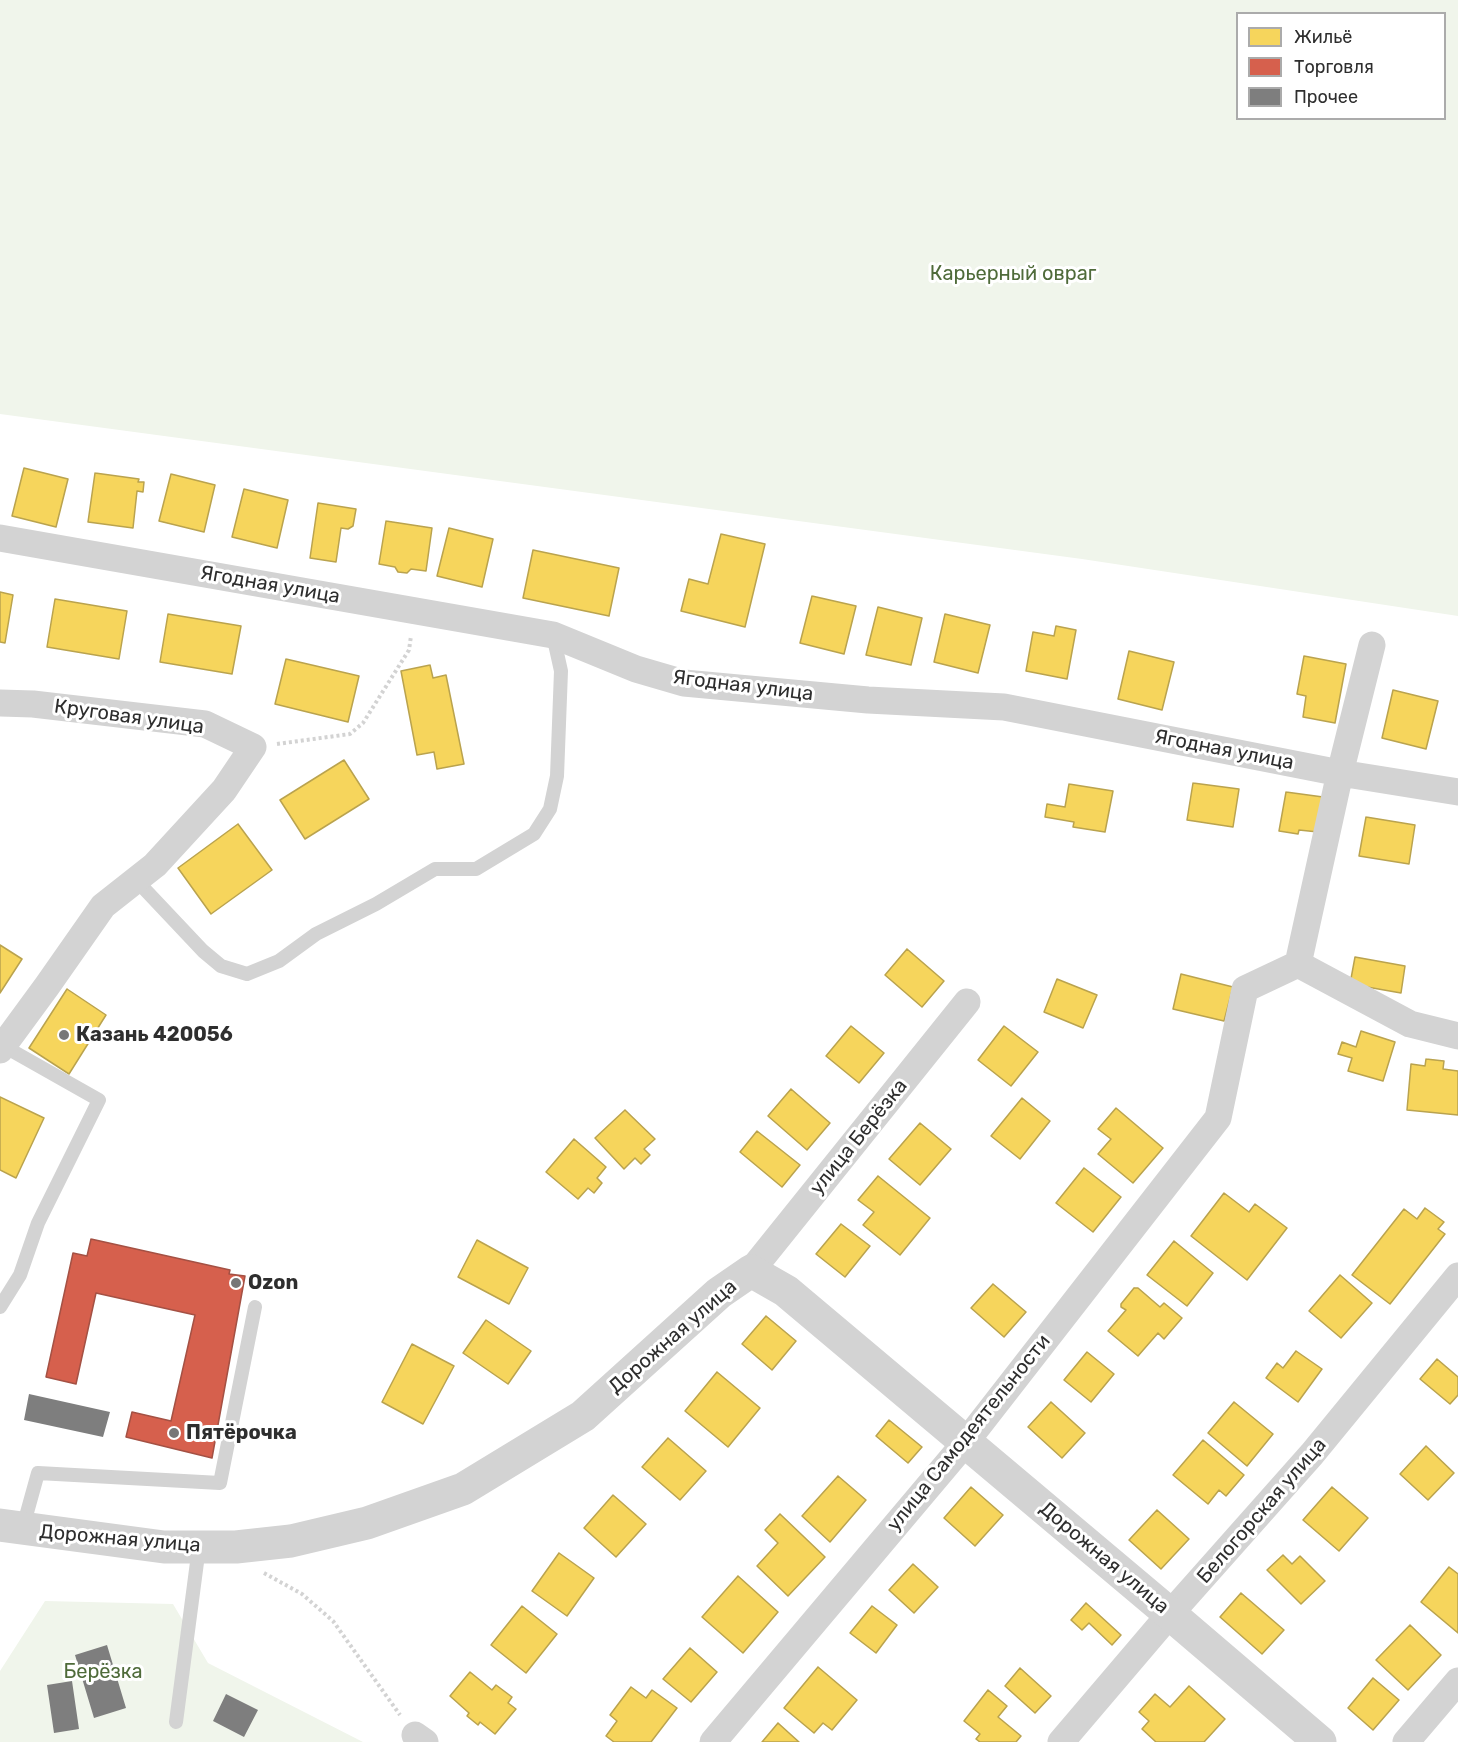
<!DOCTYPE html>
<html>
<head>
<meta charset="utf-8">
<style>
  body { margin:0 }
  #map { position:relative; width:1458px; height:1742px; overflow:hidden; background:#fff; font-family:Rubik,sans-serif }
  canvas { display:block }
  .legend { position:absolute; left:1236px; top:12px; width:210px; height:108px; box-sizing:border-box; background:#fff; border:2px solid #ababab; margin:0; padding:8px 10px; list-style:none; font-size:18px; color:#2e2e2e }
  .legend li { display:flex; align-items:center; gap:12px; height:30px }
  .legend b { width:30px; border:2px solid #ababab }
</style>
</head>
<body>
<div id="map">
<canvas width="1458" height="1742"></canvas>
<ul class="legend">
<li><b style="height:16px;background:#f6d55c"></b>Жильё</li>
<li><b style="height:16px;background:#d6604d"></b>Торговля</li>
<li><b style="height:16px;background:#7e7e7e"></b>Прочее</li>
</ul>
</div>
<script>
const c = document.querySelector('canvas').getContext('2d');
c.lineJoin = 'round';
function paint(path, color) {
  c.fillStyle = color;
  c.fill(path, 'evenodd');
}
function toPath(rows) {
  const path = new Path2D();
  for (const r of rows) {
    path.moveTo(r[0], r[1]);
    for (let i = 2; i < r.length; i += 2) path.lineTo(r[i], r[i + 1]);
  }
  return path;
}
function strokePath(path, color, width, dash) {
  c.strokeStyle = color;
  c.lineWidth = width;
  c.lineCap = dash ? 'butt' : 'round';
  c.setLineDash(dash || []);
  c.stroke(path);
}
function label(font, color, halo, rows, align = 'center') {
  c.font = font + ' Rubik,sans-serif';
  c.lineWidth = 6;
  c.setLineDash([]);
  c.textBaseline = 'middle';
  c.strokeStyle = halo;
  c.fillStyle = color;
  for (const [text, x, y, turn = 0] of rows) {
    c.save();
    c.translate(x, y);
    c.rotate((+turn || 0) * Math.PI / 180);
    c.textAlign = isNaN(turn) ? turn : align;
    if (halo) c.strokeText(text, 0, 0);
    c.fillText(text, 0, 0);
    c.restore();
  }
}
paint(toPath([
  [0,0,1458,0,1458,616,1082,559,0,414],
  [1238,14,1444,14,1444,118,1238,118],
  [45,1601,173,1604,208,1663,363,1742,0,1742,0,1671]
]), '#f0f5eb');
const homes = toPath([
  [24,468,68,479,56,527,12,516,24,468],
  [95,473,139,479,138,482,144,482,143,492,137,491,133,528,88,522,95,473],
  [171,474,215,485,204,532,159,521,171,474],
  [244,489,288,500,277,548,232,537,244,489],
  [318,503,356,509,353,526,348,529,341,528,336,562,310,558,318,503],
  [386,521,432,528,426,571,411,569,407,573,398,572,395,567,379,564,386,521],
  [449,528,493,539,482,587,437,576,449,528],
  [721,534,765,544,745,627,681,611,689,579,708,584,721,534],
  [533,550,619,568,609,616,523,598,533,550],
  [0,592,13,595,5,643,0,642,0,592],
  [812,596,856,606,844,654,800,643,812,596],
  [55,599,127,611,119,659,47,647,55,599],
  [878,607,922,618,911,665,866,655,878,607],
  [168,614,241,626,232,674,160,662,168,614],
  [945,614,990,625,978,673,934,662,945,614],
  [1056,626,1076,630,1067,679,1026,671,1033,632,1054,636,1056,626],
  [1129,651,1174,662,1162,710,1118,699,1129,651],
  [1304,656,1346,664,1335,723,1303,717,1306,696,1297,694,1304,656],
  [286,659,359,676,348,722,275,704,286,659],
  [430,665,433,678,446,675,464,764,437,769,434,752,417,755,401,671,430,665],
  [1393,690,1438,701,1426,749,1382,738,1393,690],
  [344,760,369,799,305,839,280,800,344,760],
  [1193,783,1239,789,1233,827,1187,820,1193,783],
  [1069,784,1113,791,1105,832,1073,827,1074,822,1045,817,1047,804,1065,807,1069,784],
  [1286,792,1323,797,1318,832,1299,830,1298,834,1279,831,1286,792],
  [1366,817,1415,825,1409,864,1359,856,1366,817],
  [238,824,272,870,211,914,178,868,238,824],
  [0,945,22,959,0,993,0,945],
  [907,949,944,981,922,1007,885,975,907,949],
  [1355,957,1405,966,1401,993,1350,984,1355,957],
  [1181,974,1233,987,1224,1021,1173,1009,1181,974],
  [1057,979,1097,995,1083,1028,1044,1012,1057,979],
  [67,989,106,1015,69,1074,29,1048,67,989],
  [851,1026,884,1053,859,1083,826,1056,851,1026],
  [1004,1026,1038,1052,1011,1086,978,1060,1004,1026],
  [1361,1031,1395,1042,1383,1081,1348,1071,1352,1058,1338,1054,1342,1042,1356,1047,1361,1031],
  [1426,1059,1444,1061,1443,1069,1458,1071,1458,1115,1407,1110,1411,1064,1425,1066,1426,1059],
  [791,1089,830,1123,807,1150,768,1116,791,1089],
  [0,1097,44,1118,16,1178,0,1170,0,1097],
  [1022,1098,1050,1121,1020,1159,991,1136,1022,1098],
  [1116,1108,1163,1148,1133,1183,1098,1154,1111,1139,1098,1129,1116,1108],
  [625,1110,655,1139,644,1149,650,1155,641,1164,635,1158,624,1169,595,1138,625,1110],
  [920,1123,951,1149,920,1185,889,1159,920,1123],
  [757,1131,800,1165,782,1187,740,1152,757,1131],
  [574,1139,606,1167,597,1178,602,1183,594,1193,588,1188,578,1199,546,1172,574,1139],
  [1084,1168,1121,1197,1093,1232,1056,1203,1084,1168],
  [878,1176,930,1218,900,1255,863,1225,874,1212,858,1200,878,1176],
  [1224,1193,1249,1212,1255,1204,1287,1228,1247,1280,1191,1236,1224,1193],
  [1425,1208,1444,1222,1438,1229,1445,1234,1390,1304,1352,1275,1404,1209,1417,1219,1425,1208],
  [841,1224,870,1246,845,1277,816,1254,841,1224],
  [477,1240,528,1268,509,1304,458,1277,477,1240],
  [1174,1241,1213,1273,1187,1306,1147,1275,1174,1241],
  [1340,1275,1372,1303,1341,1338,1309,1311,1340,1275],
  [993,1284,1026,1312,1004,1337,971,1308,993,1284],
  [1134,1288,1138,1288,1160,1307,1164,1303,1182,1318,1164,1339,1158,1333,1138,1356,1108,1331,1126,1310,1121,1307,1121,1304,1134,1288],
  [766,1316,796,1341,772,1370,742,1344,766,1316],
  [486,1320,531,1351,508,1384,463,1353,486,1320],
  [412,1344,454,1366,423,1424,382,1402,412,1344],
  [1296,1351,1322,1369,1298,1402,1266,1378,1277,1363,1283,1368,1296,1351],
  [1087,1352,1114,1374,1091,1402,1064,1380,1087,1352],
  [1437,1359,1458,1377,1458,1395,1450,1404,1420,1379,1437,1359],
  [717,1372,760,1408,728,1447,685,1411,717,1372],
  [1051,1402,1085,1433,1062,1458,1028,1427,1051,1402],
  [1234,1402,1273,1434,1247,1466,1208,1433,1234,1402],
  [889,1420,922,1447,908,1463,876,1436,889,1420],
  [668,1438,706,1471,680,1500,642,1467,668,1438],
  [1203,1440,1244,1475,1226,1496,1219,1490,1208,1504,1173,1475,1203,1440],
  [1426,1446,1454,1473,1428,1500,1400,1474,1426,1446],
  [838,1476,866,1500,830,1542,802,1516,838,1476],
  [971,1487,1003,1515,975,1546,944,1518,971,1487],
  [1332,1487,1368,1518,1339,1551,1303,1520,1332,1487],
  [613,1495,646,1524,616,1557,584,1528,613,1495],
  [1157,1510,1189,1539,1161,1569,1129,1540,1157,1510],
  [780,1514,825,1557,788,1596,757,1566,778,1543,765,1530,780,1514],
  [559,1553,594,1578,567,1616,532,1591,559,1553],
  [1283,1555,1292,1564,1300,1556,1325,1581,1301,1604,1267,1570,1283,1555],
  [913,1564,938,1587,914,1613,889,1590,913,1564],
  [1449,1567,1458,1574,1458,1633,1421,1602,1449,1567],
  [738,1576,778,1612,743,1653,702,1617,738,1576],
  [1241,1593,1284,1630,1262,1654,1220,1617,1241,1593],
  [1086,1603,1121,1635,1112,1645,1089,1623,1082,1630,1071,1620,1086,1603],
  [522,1606,557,1634,526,1673,491,1645,522,1606],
  [872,1606,897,1625,876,1653,850,1633,872,1606],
  [1410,1625,1441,1655,1408,1690,1376,1660,1410,1625],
  [690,1648,717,1672,691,1702,663,1679,690,1648],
  [818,1667,857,1700,832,1730,823,1723,814,1733,784,1708,818,1667],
  [1020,1668,1051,1696,1035,1713,1005,1686,1020,1668],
  [470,1672,492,1690,496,1685,512,1697,508,1703,516,1709,495,1734,480,1722,478,1725,467,1716,469,1713,450,1696,470,1672],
  [1373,1678,1399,1700,1373,1730,1348,1708,1373,1678],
  [1189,1686,1225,1719,1204,1742,1156,1742,1142,1729,1149,1721,1139,1712,1155,1694,1170,1707,1189,1686],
  [631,1687,646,1698,652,1690,677,1708,651,1742,614,1742,606,1736,617,1721,610,1715,631,1687],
  [988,1690,1007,1706,998,1717,1021,1736,1016,1742,980,1742,976,1739,980,1734,964,1721,988,1690],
  [778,1723,799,1742,762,1742,778,1723]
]);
paint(homes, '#f6d55c');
strokePath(homes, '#baa34e', 1.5);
const shops = toPath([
  [91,1239,230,1270,229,1274,245,1276,212,1458,126,1437,132,1412,171,1421,195,1315,96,1293,76,1384,46,1377,73,1253,87,1256,91,1239]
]);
paint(shops, '#d6604d');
strokePath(shops, '#a45144', 1.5);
paint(toPath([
  [29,1394,110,1412,103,1437,24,1420],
  [107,1645,126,1708,94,1718,75,1655],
  [72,1681,79,1729,54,1733,47,1685],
  [226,1694,258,1710,244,1737,213,1721]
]), '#7e7e7e');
strokePath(toPath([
  [277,744,350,734,363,723,409,650,411,636],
  [264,1573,302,1594,333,1621,400,1715]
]), '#d3d3d3', 4, [3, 3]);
strokePath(toPath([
  [136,880,203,951,221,966,247,974,279,961,316,934,376,904,435,869,476,869,534,834,550,809,557,776,561,671,553,635],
  [0,1044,99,1100,38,1223,20,1275,0,1307],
  [23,1527,38,1473,220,1483,255,1307],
  [176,1722,199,1547]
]), '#d3d3d3', 14);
strokePath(toPath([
  [0,538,553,635,636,669,684,683,868,700,1004,707,1340,773,1458,792],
  [0,703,33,704,205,724,253,747,224,790,155,865,103,906,47,986,0,1050],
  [1298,964,1410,1024,1458,1036],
  [751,1271,967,1002],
  [415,1735,425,1742],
  [713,1742,965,1443,1218,1118,1245,989,1298,964,1340,773,1372,645],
  [1061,1742,1170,1614,1312,1454,1458,1276],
  [1406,1742,1458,1681]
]), '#d3d3d3', 27);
strokePath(toPath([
  [0,1525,164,1547,236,1547,291,1541,367,1523,463,1489,583,1416,719,1293,751,1271,786,1291,1170,1614,1320,1742]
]), '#d3d3d3', 33);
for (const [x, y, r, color] of [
  [64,1035,6,"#777"],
  [236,1283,6,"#777"],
  [174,1433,6,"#777"]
]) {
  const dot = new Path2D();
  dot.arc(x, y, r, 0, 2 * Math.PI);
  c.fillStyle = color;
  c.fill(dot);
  strokePath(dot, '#fff', 2);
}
label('20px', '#4f6b3a', '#fff', [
  ["Карьерный овраг",1013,274],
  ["Берёзка",103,1672]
]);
label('20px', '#2e2e2e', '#fff', [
  ["Ягодная улица",270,585,10],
  ["Ягодная улица",743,686,7],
  ["Круговая улица",129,717,8],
  ["Ягодная улица",1224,750,11],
  ["улица Берёзка",859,1137,-51],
  ["Дорожная улица",673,1337,-41],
  ["улица Самодеятельности",969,1433,-51],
  ["Белогорская улица",1262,1511,-49],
  ["Дорожная улица",120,1539,5],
  ["Дорожная улица",1104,1558,40]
]);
label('bold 20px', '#2e2e2e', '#fff', [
  ["Казань 420056",76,1035],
  ["Ozon",248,1283],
  ["Пятёрочка",186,1433]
], 'left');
</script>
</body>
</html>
